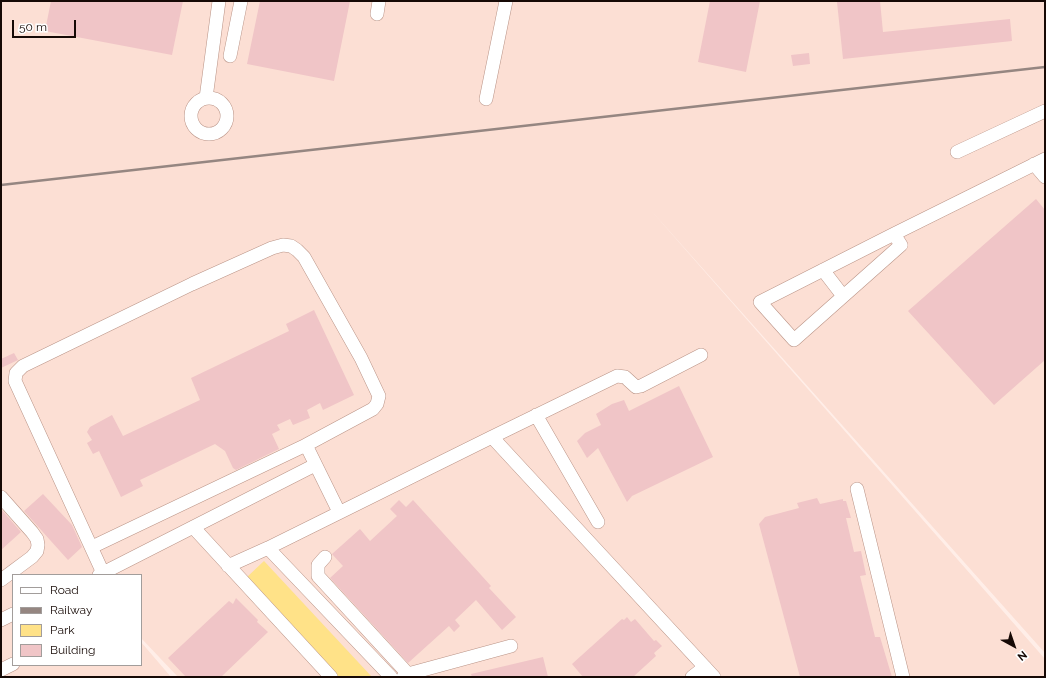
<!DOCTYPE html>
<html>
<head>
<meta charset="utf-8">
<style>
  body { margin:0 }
  #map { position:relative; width:1046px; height:678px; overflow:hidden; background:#ffeee8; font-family:Raleway,sans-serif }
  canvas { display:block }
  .frame { position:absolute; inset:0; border:2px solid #160905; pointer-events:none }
  .legend { position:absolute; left:12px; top:574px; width:130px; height:92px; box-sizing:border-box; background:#fff; border:1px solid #a29d9b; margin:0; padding:5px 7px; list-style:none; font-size:12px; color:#160905 }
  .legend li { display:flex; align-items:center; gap:8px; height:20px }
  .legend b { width:20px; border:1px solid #a29d9b }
  .north { position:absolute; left:994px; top:626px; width:40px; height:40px; -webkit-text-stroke:3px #fff; paint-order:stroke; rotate:140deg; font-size:11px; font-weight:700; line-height:16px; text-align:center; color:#160905 }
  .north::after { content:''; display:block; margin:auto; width:14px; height:18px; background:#160905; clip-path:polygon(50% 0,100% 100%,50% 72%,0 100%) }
  .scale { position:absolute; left:12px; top:20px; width:64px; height:18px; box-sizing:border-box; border:2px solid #160905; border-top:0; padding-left:5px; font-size:12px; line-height:14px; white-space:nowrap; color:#160905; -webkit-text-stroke:3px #fff; paint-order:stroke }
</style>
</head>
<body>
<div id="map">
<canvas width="1046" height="678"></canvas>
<div class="frame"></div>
<ul class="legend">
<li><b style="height:5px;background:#fff"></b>Road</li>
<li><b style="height:5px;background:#958681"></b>Railway</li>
<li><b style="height:11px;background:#ffe288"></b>Park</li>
<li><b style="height:11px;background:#f0c5c7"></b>Building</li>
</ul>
<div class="north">N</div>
<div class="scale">50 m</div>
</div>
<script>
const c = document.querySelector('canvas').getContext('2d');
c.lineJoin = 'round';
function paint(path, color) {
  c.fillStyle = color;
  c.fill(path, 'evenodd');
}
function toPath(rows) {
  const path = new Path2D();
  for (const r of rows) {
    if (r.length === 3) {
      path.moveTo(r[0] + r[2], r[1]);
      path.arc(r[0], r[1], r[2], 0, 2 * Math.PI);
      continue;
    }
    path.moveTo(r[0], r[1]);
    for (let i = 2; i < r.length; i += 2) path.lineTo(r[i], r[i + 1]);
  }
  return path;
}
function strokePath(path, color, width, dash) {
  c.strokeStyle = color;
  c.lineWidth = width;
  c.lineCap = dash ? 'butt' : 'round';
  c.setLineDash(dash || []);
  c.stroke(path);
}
paint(toPath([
  [1,1,1045,1,1045,653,648,207,1045,659,1045,677,178,677,141,638,141,575,13,575,13,665,141,665,141,642,171,677,1,677]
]), '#fcdfd4');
paint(toPath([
  [264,561,372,677,338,677,246,578]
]), '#ffe288');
paint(toPath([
  [51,1,183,1,172,55,45,31],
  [260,1,350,1,334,81,247,64],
  [710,1,760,1,746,72,698,62],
  [880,1,883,32,1010,19,1012,41,843,59,837,2],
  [809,53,810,64,793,66,791,55],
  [1036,199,1045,210,1045,360,994,405,908,311],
  [314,310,354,395,323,410,320,403,307,410,310,418,293,425,290,419,277,425,280,430,272,434,279,449,236,470,233,468,225,451,215,444,140,480,143,486,121,497,99,451,93,454,87,443,92,440,87,432,90,427,112,415,123,436,200,400,191,378,289,331,286,324],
  [14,353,18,360,1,368,1,359],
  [679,386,713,457,632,496,627,502,598,448,587,458,577,441,585,433,601,425,596,414,612,404,624,400,629,411],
  [43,494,72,525,82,547,68,560,24,511],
  [817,498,820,504,843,499,843,501,846,501,851,518,846,518,854,552,861,551,866,575,860,576,875,637,880,637,892,677,800,677,759,524,765,517,799,508,797,503],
  [399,500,406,507,413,500,491,586,489,588,516,617,502,630,476,600,455,620,460,626,454,632,449,626,408,663,330,578,343,566,332,554,360,529,370,541,397,516,390,509],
  [1,509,21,532,1,550],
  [236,598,258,620,257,622,268,632,221,677,186,677,168,658,229,601,233,604],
  [627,617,631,622,635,619,654,641,656,640,662,646,654,653,656,656,633,677,583,677,572,664,622,619,624,620],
  [543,657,548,677,472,677,471,674]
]), '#f0c5c7');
const minor = toPath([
  [377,14,379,1],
  [230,56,241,1],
  [209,116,18],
  [206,98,219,1],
  [486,99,506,1],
  [957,152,1045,111],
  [1034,164,1045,177],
  [894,234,901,245,794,340,760,302,894,234,1045,159],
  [823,270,843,296],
  [536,415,598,522],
  [492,437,617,376,625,377,636,387,641,386,701,355],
  [857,489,903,677],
  [1,497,32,532,37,539,38,545,37,551,32,557,1,580],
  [193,527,331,677],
  [92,547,306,445],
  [268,548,391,677],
  [325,557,318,565,318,576,408,674],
  [228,566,268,548,492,437,714,677],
  [103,573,15,381,16,373,23,366,192,284,272,248,283,245,291,246,297,250,304,257,361,358,379,396,377,404,373,409,306,445,339,512],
  [99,575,315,465],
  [1,620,13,614],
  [1,670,13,664],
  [403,677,408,674,511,646],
  [692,677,705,667]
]);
strokePath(minor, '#ba9487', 14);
strokePath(minor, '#fff', 13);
strokePath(toPath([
  [1,185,1045,67]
]), '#958681', 2.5);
</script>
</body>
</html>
